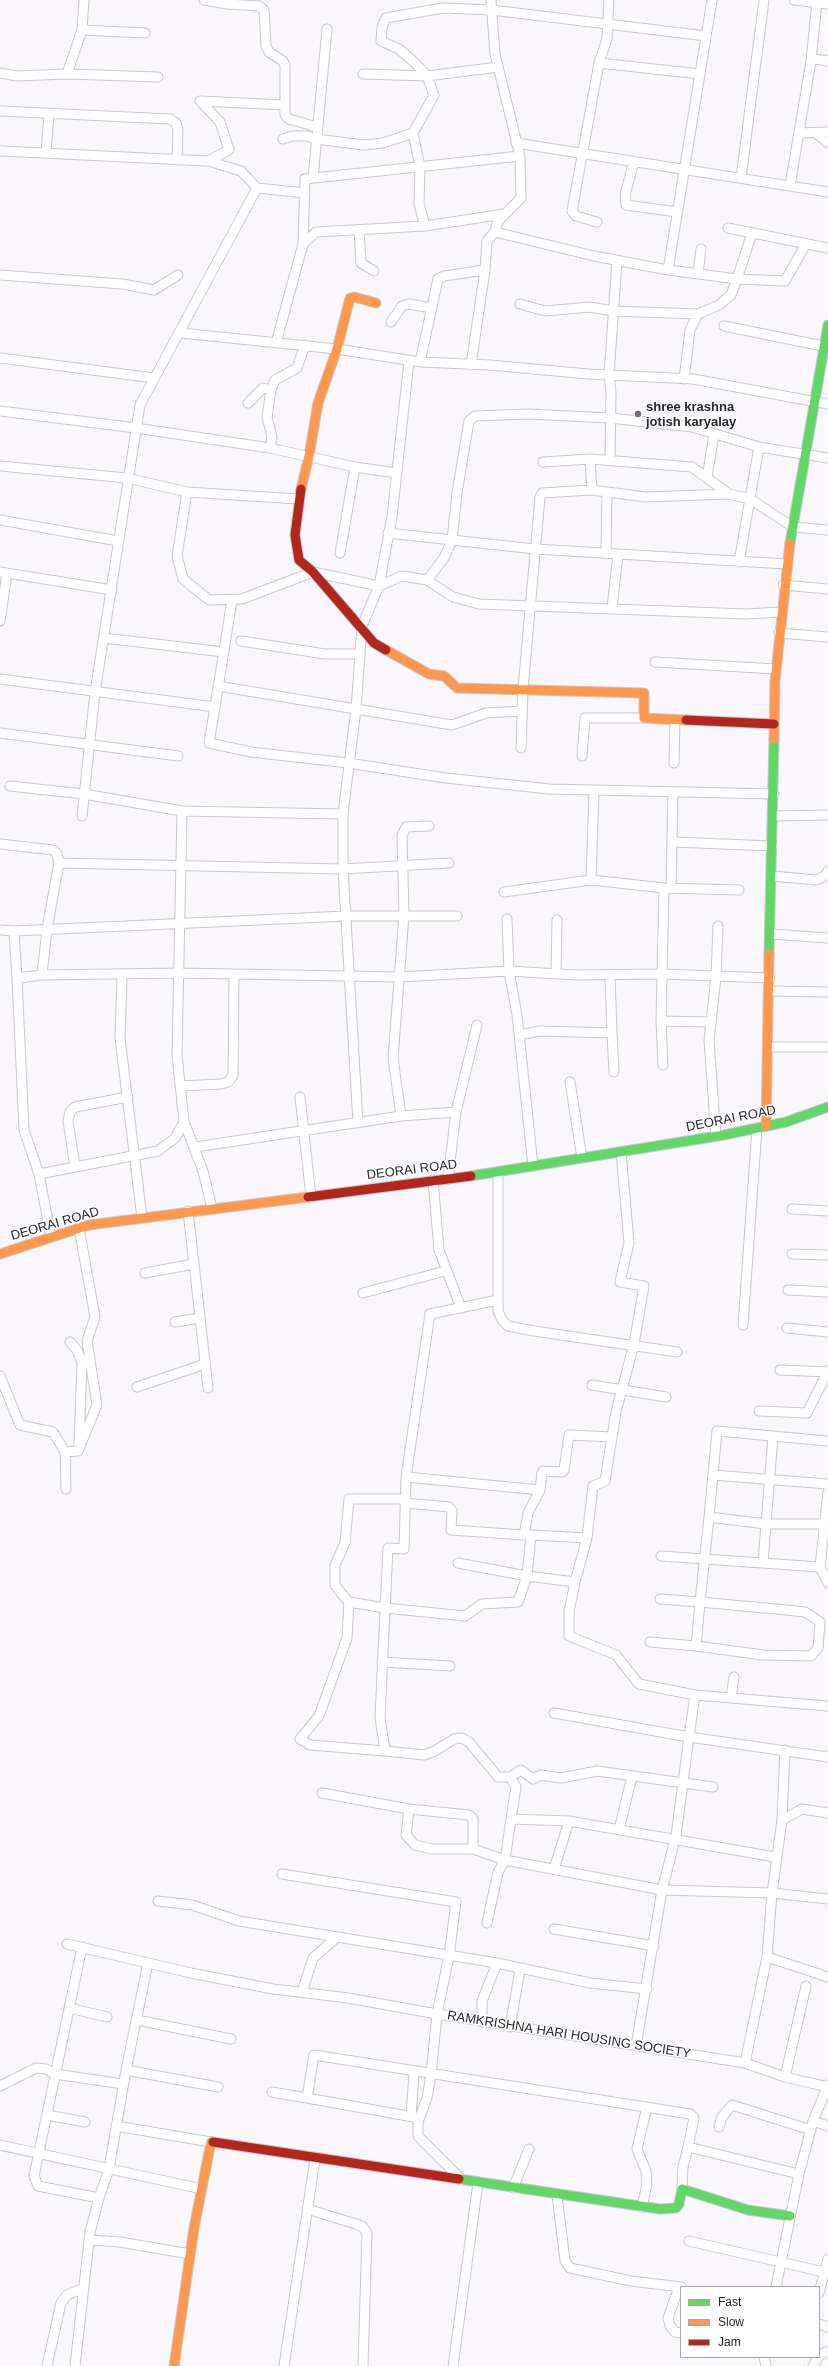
<!DOCTYPE html>
<html>
<head>
<meta charset="utf-8">
<style>
  body { margin:0 }
  #map { position:relative; width:828px; height:2366px; overflow:hidden; background:#f9f6fc; font-family:Helvetica,sans-serif }
  canvas { display:block }
  .legend { position:absolute; left:680px; top:2286px; width:140px; height:72px; box-sizing:border-box; background:#fff; border:1px solid #a9a8aa; margin:0; padding:5px 7px; list-style:none; font-size:12px; color:#29262b }
  .legend li { display:flex; align-items:center; gap:8px; height:20px }
  .legend b { width:20px; border:1px solid #a9a8aa }
</style>
</head>
<body>
<div id="map">
<canvas width="828" height="2366"></canvas>
<ul class="legend">
<li><b style="height:5px;background:#63d668"></b>Fast</li>
<li><b style="height:5px;background:#ff974d"></b>Slow</li>
<li><b style="height:5px;background:#b3261e"></b>Jam</li>
</ul>
</div>
<script>
const c = document.querySelector('canvas').getContext('2d');
c.lineJoin = 'round';
function toPath(rows) {
  const path = new Path2D();
  for (const r of rows) {
    path.moveTo(r[0], r[1]);
    for (let i = 2; i < r.length; i += 2) path.lineTo(r[i], r[i + 1]);
  }
  return path;
}
function strokePath(path, color, width, dash) {
  c.strokeStyle = color;
  c.lineWidth = width;
  c.lineCap = dash ? 'butt' : 'round';
  c.setLineDash(dash || []);
  c.stroke(path);
}
function label(font, color, halo, rows, align = 'center') {
  c.font = font + ' Helvetica,sans-serif';
  c.lineWidth = 3;
  c.setLineDash([]);
  c.textBaseline = 'middle';
  c.strokeStyle = halo;
  c.fillStyle = color;
  for (const [text, x, y, turn = 0] of rows) {
    c.save();
    c.translate(x, y);
    c.rotate((+turn || 0) * Math.PI / 180);
    c.textAlign = isNaN(turn) ? turn : align;
    if (halo) c.strokeText(text, 0, 0);
    c.fillText(text, 0, 0);
    c.restore();
  }
}
const street = toPath([
  [204,0,227,4,259,6,264,10,266,46,269,52,283,61,285,66,285,115,289,119,317,127],
  [794,0,828,4],
  [82,30,145,33],
  [811,61,817,2],
  [599,63,700,74],
  [0,73,17,76,67,74,158,77],
  [67,74,82,30,84,0],
  [363,74,427,76,498,67],
  [0,111,170,119,176,123,178,129,177,160],
  [413,133,420,167,419,204,425,226,504,214],
  [799,133,828,132],
  [816,133,828,143],
  [283,139,292,136,307,136,316,139,364,145,383,143,413,133,434,95,427,76,414,62,399,49,381,41,382,27,386,18,443,8,492,10,706,36],
  [516,143,828,192],
  [0,151,208,161,241,171,257,188],
  [46,153,49,114],
  [208,161,229,150,220,122,200,101,284,105],
  [634,161,625,195,626,205,677,212],
  [313,178,327,29],
  [741,178,764,0],
  [790,186,811,61,815,59,828,61],
  [597,222,576,216,572,211,599,63,607,39,609,0],
  [728,228,828,248],
  [359,230,361,263,374,271],
  [495,232,594,256,668,270,737,279,752,233],
  [303,244,316,232,425,226],
  [668,270,712,0],
  [698,274,701,249],
  [0,275,122,284,154,290,178,275],
  [520,304,545,311,590,307,613,311,698,314],
  [391,322,402,306,409,304,431,308],
  [724,326,823,346],
  [181,333,337,349,420,362,490,365,588,374,693,379,828,404],
  [276,343,303,244,305,179,520,156],
  [0,358,154,378],
  [420,362,438,279,444,276,485,270],
  [471,365,485,270,487,241,495,232,498,221,521,198,520,156,495,54,491,0],
  [684,379,690,330,698,314,719,305,731,295,737,279,785,281,806,244],
  [248,403,263,388,271,390],
  [0,411,136,428,270,448,355,467,397,473],
  [270,448,272,437,267,417,271,390,275,380,297,368,305,345],
  [590,459,592,490,646,497,729,494],
  [610,460,611,393,609,375,617,261],
  [543,462,590,459,692,467,729,494,750,499,793,527,828,530],
  [0,466,127,478,187,492,298,499],
  [707,477,714,435],
  [187,492,177,556,183,579,209,600,242,599,313,572,379,586,402,576,427,580,453,597,479,604,746,614,781,612],
  [0,520,118,541],
  [388,533,535,549,786,564],
  [340,553,355,467],
  [606,553,607,492],
  [739,562,759,447],
  [0,572,112,590],
  [427,580,444,558,452,540,457,493,469,421,475,416,528,414,610,418,692,427,759,447,828,458],
  [783,585,828,589],
  [612,608,618,554],
  [0,621,7,573],
  [779,633,828,637],
  [104,638,224,652],
  [241,641,325,654,359,654],
  [655,662,776,669],
  [0,679,215,707,209,743,251,752,348,763,446,778,549,789,774,794],
  [218,686,452,725,486,713,522,711],
  [215,707,232,600],
  [0,733,178,756],
  [521,748,523,689,540,497,542,493,592,490],
  [582,756,585,718,644,718],
  [674,763,675,720],
  [10,786,84,794,182,811],
  [82,816,95,692,140,405,257,188,305,193],
  [773,816,828,815],
  [673,842,772,846],
  [0,844,53,850,57,854,59,863,47,929,42,975,17,978,24,1130,39,1174,51,1237],
  [59,863,343,869,449,863],
  [772,876,817,880,826,875,828,871],
  [591,880,594,791],
  [664,888,661,1021,711,1022],
  [671,888,673,792],
  [504,892,591,880,664,888,739,890],
  [507,919,509,971,517,1015,533,1166],
  [0,930,14,931,17,978],
  [14,931,346,916,457,916],
  [771,934,828,938],
  [556,974,557,920],
  [42,975,180,973,398,977,509,971,576,975,662,974,770,978],
  [122,976,120,1038,142,1218],
  [770,991,827,992],
  [661,1021,663,1065],
  [612,1033,614,1072],
  [519,1035,540,1031,612,1033,610,976],
  [768,1047,828,1047],
  [570,1082,582,1158],
  [180,1086,221,1084,228,1082,233,1076,234,974],
  [300,1097,311,1197],
  [456,1112,477,1025],
  [401,1116,393,1058,404,915,402,836,406,827,429,826],
  [184,1122,203,1171,212,1208],
  [358,1123,343,869,343,814,356,709,362,626,379,586,392,517,409,361],
  [716,1136,709,1041,716,977,718,926],
  [195,1147,401,1116,456,1112,448,1179],
  [75,1167,68,1121,70,1112,75,1107,128,1097],
  [498,1172,498,1311,502,1320,508,1326,534,1331,677,1352],
  [39,1174,158,1151,175,1138,184,1122,177,1055,182,811,343,814],
  [433,1180,439,1250,461,1308],
  [792,1209,828,1211],
  [188,1211,208,1388],
  [792,1254,828,1255],
  [145,1273,194,1264],
  [788,1290,828,1292],
  [363,1293,445,1271],
  [498,1300,430,1314,406,1477,404,1549,388,1548,380,1717,385,1751,424,1755,435,1751,454,1739,462,1738,469,1742,498,1777,510,1777,516,1787,511,1819],
  [175,1322,200,1318],
  [743,1325,757,1128],
  [787,1328,828,1332],
  [70,1342,77,1350,82,1362,79,1445],
  [780,1370,828,1372],
  [0,1376,20,1425,53,1432,65,1452],
  [592,1385,666,1397],
  [137,1387,205,1364],
  [759,1411,807,1413,828,1371],
  [713,1475,828,1484],
  [406,1477,540,1490],
  [66,1489,65,1452,78,1451,97,1405,87,1341,95,1317,79,1228],
  [828,1492,820,1567,828,1583],
  [406,1499,349,1499,345,1543,335,1565,335,1585,341,1593,349,1602,385,1608,465,1616,482,1604,518,1602,527,1576,458,1563],
  [405,1503,449,1507,452,1511,451,1530,524,1535,528,1513,540,1490,542,1473,543,1471,562,1472,564,1470,569,1435,612,1437],
  [709,1517,717,1431,828,1441],
  [524,1535,531,1535,527,1576,575,1582,587,1538,593,1486,605,1481,616,1412,634,1344,644,1286,620,1282,629,1243,621,1152],
  [531,1535,587,1538],
  [661,1556,820,1567],
  [763,1562,773,1436],
  [575,1582,569,1612,569,1636,616,1655,639,1684,695,1695],
  [660,1599,700,1602,786,1610,805,1612,820,1622,818,1648,811,1656,763,1655,696,1646,700,1602,709,1517,766,1524,825,1524],
  [349,1602,347,1638,319,1716,300,1739,310,1745,385,1751],
  [650,1642,696,1646],
  [382,1662,450,1666],
  [731,1698,734,1677],
  [554,1713,689,1737,695,1695,827,1706],
  [510,1777,521,1770,533,1779,541,1775,561,1778,597,1771,713,1787],
  [322,1793,409,1809,469,1815,473,1819,473,1849,505,1860,511,1819,569,1821,775,1857],
  [409,1809,406,1835,415,1845,432,1849,473,1849],
  [782,1820,802,1809,828,1813],
  [619,1830,632,1776],
  [554,1869,569,1821],
  [282,1874,456,1902,449,1956,437,2014,745,2063,785,2077,828,2087],
  [158,1901,192,1905,239,1921,497,1963],
  [487,1923,498,1872,505,1860,662,1890,772,1893,782,1820,785,1750],
  [554,1929,654,1946],
  [67,1944,191,1973,273,1989,348,1998,437,2014,431,2075,427,2098,418,2122,418,2136,462,2180],
  [82,1947,34,2176,38,2186,99,2198],
  [767,1957,828,1977],
  [302,1992,313,1958,337,1937],
  [69,2008,107,2017],
  [137,2020,231,2039],
  [482,2022,482,2001,497,1963,590,1983,647,1989],
  [510,2027,520,1970],
  [636,2046,662,1890,676,1836,689,1737,828,1757],
  [745,2063,767,1957,772,1893,828,1899],
  [126,2070,218,2087],
  [785,2077,806,1986],
  [0,2086,36,2068,46,2069,55,2074,123,2084],
  [272,2092,307,2098],
  [47,2115,85,2122],
  [411,2116,414,2073],
  [419,2118,307,2098,314,2055,690,2114,694,2118,688,2147,799,2174],
  [813,2121,828,2126],
  [116,2126,211,2142],
  [719,2127,722,2117,732,2105,811,2130],
  [0,2145,202,2189],
  [513,2188,529,2149],
  [682,2189,683,2167,688,2147],
  [557,2195,565,2261,570,2268,631,2281,681,2287],
  [642,2207,647,2184,646,2171,637,2149,647,2107],
  [307,2209,356,2224,363,2227,367,2233,363,2366],
  [90,2240,120,2242,190,2254],
  [689,2241,824,2272],
  [679,2287,668,2318,670,2326,675,2332,681,2333],
  [776,2287,799,2174,813,2121,828,2085],
  [819,2293,828,2259],
  [819,2324,828,2327],
  [819,2356,828,2351],
  [764,2357,766,2366],
  [47,2366,61,2303,67,2295,84,2288],
  [75,2366,90,2232,99,2198,109,2169,126,2070,148,1963],
  [284,2366,315,2159],
  [453,2366,478,2183],
  [813,2366,818,2357]
]);
const fast = toPath([
  [790,543,828,325],
  [769,954,774,739],
  [471,1176,724,1135,786,1122,828,1107],
  [459,2179,660,2209,676,2208,679,2204,682,2189,748,2210,790,2216]
]);
const slow = toPath([
  [301,489,309,456,318,403,337,349,350,298,354,297,376,303],
  [386,650,429,674,444,676,457,688,644,693,644,718,686,720],
  [774,739,775,681,790,543],
  [766,1126,769,954],
  [0,1254,89,1225,308,1197],
  [174,2366,194,2228,211,2142,213,2142]
]);
const jam = toPath([
  [301,489,295,535,299,560,313,572,374,643,386,650],
  [686,720,774,724],
  [308,1197,471,1176],
  [213,2142,459,2179]
]);
strokePath(street, '#cac7cc', 11);
strokePath(fast, '#cac7cc', 11);
strokePath(slow, '#cac7cc', 11);
strokePath(jam, '#cac7cc', 11);
strokePath(street, '#fefeff', 9);
strokePath(fast, '#63d668', 9);
strokePath(slow, '#ff974d', 9);
strokePath(jam, '#b3261e', 9);
for (const [x, y, r, color] of [
  [638,414,4,"#726f74"]
]) {
  const dot = new Path2D();
  dot.arc(x, y, r, 0, 2 * Math.PI);
  c.fillStyle = color;
  c.fill(dot);
  strokePath(dot, '#fff', 1.5);
}
label('bold 13px', '#29262b', '#fff', [
  ["shree krashna",646,407],
  ["jotish karyalay",646,422]
], 'left');
label('13px', '#29262b', '#fff', [
  ["DEORAI ROAD",731,1119,-11],
  ["DEORAI ROAD",412,1170,-7],
  ["DEORAI ROAD",55,1224,-16],
  ["RAMKRISHNA HARI HOUSING SOCIETY",569,2035,9]
]);
</script>
</body>
</html>
